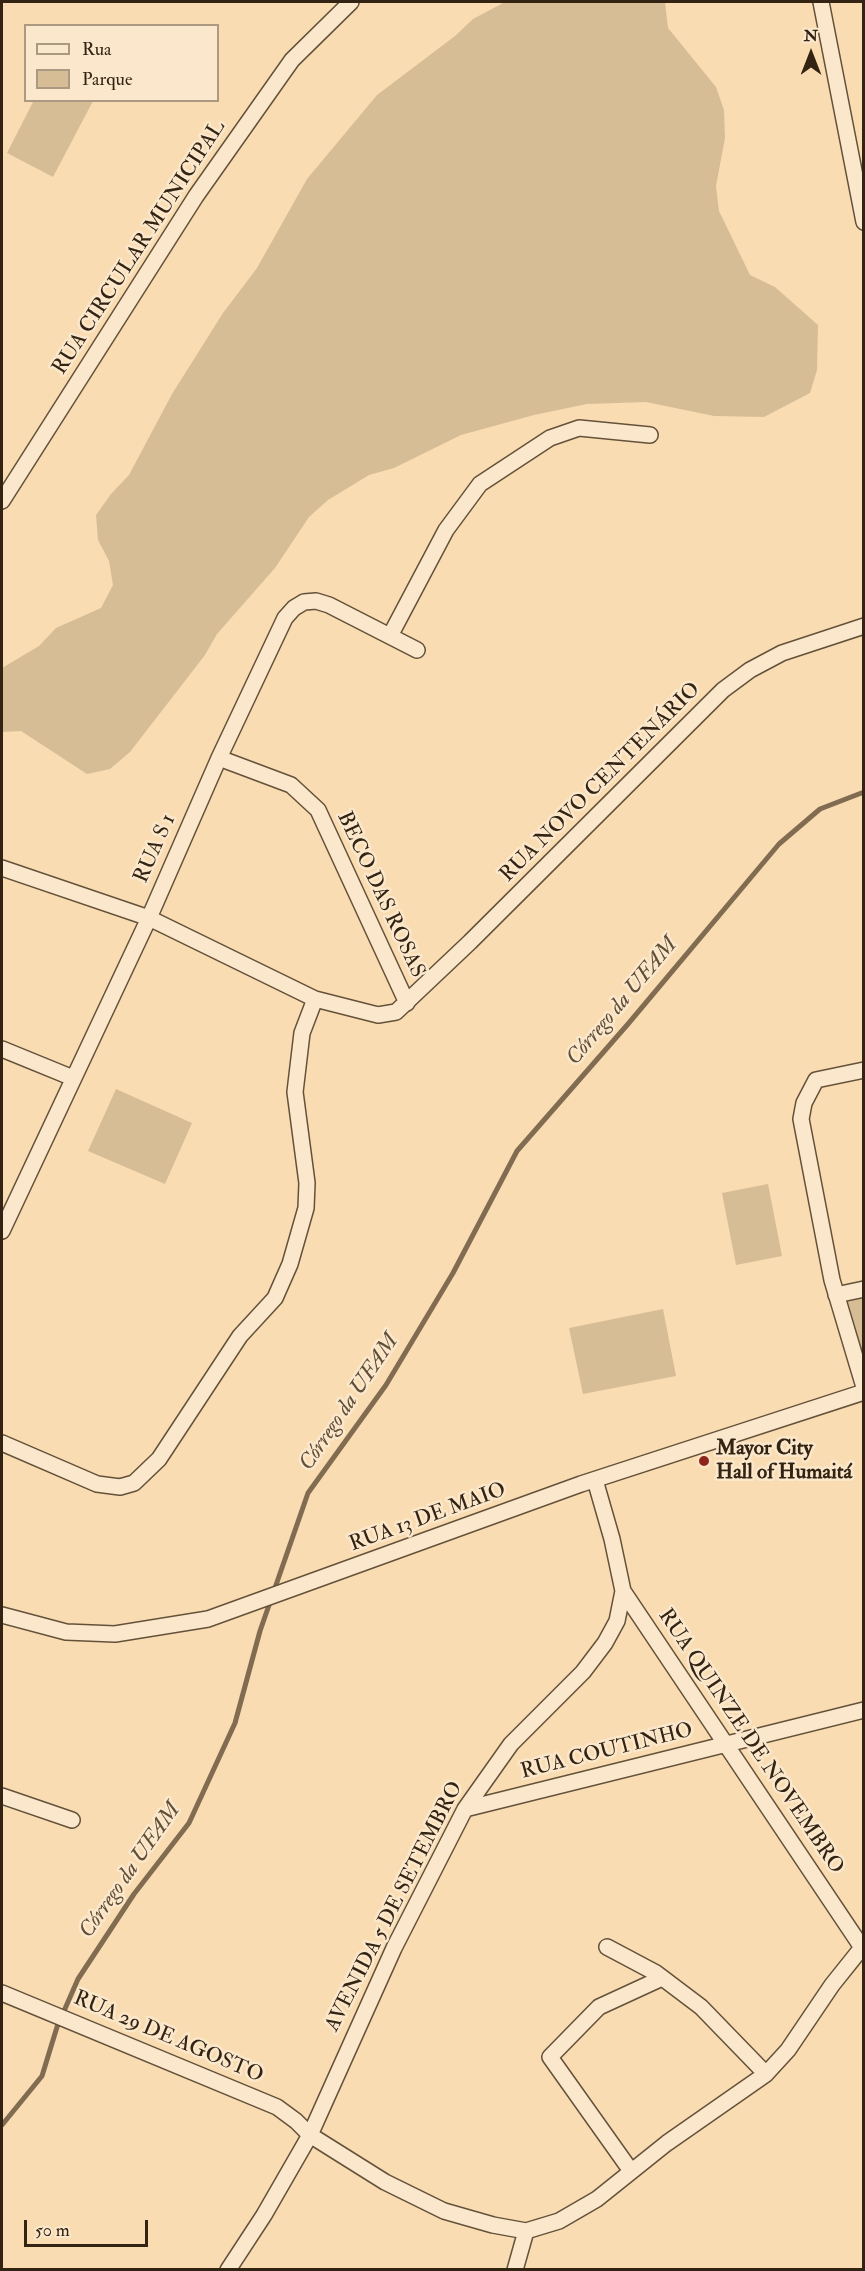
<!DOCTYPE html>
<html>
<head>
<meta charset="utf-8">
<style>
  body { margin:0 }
  #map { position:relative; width:865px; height:2271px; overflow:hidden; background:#f9dcb1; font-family:"IM FELL Double Pica",serif }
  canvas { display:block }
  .frame { position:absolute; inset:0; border:3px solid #332313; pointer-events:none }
  .legend { position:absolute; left:24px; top:24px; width:195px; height:78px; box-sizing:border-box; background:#fbe8cc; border:2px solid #ab9982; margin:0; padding:8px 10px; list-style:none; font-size:18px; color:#332313 }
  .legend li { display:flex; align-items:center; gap:12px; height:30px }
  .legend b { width:30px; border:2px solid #ab9982 }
  .north { position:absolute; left:781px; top:24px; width:60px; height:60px; -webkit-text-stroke:4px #fbe8cc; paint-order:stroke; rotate:0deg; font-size:16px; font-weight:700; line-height:24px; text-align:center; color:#332313 }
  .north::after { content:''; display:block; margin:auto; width:21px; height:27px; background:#332313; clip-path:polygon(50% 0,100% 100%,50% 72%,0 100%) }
  .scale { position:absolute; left:24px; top:2220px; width:124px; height:27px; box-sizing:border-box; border:3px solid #332313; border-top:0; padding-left:8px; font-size:18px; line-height:21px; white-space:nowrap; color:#332313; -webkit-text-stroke:4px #fbe8cc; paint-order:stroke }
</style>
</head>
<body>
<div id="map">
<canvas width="865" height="2271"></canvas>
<div class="frame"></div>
<ul class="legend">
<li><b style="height:8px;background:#fbe8cc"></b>Rua</li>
<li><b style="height:16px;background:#d7bd96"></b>Parque</li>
</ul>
<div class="north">N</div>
<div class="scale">50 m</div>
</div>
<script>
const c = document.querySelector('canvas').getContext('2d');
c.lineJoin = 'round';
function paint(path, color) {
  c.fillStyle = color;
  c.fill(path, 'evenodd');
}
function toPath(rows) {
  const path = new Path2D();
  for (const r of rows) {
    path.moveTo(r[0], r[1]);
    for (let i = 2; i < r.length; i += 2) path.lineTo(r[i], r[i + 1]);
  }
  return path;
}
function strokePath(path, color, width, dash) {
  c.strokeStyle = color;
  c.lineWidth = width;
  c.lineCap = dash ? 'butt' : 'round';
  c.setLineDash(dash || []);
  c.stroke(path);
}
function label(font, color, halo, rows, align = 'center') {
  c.font = font + ' "IM FELL Double Pica",serif';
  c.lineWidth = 5;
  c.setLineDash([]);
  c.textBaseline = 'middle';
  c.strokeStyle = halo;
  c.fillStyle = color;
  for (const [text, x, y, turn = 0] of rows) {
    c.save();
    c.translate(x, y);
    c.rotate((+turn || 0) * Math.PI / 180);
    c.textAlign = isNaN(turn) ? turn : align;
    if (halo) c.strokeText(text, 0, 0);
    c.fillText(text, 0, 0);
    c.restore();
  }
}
paint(toPath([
  [505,2,665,2,668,28,716,87,724,110,725,138,716,186,719,211,750,275,775,287,818,325,817,370,810,393,764,417,714,416,646,402,587,404,534,415,461,435,394,468,369,475,328,500,309,517,275,568,217,634,205,655,130,752,110,769,87,774,21,731,2,732,2,668,39,646,56,628,101,608,113,585,109,561,98,540,96,515,111,494,129,475,172,394,223,313,257,268,307,179,377,95,455,36,473,19],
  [34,100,93,101,53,177,7,153],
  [116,1089,192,1123,165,1184,88,1151],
  [768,1184,782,1256,736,1265,722,1193],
  [863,1297,863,1370,843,1302],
  [663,1309,676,1376,583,1394,569,1328]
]), '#d7bd96');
strokePath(toPath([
  [2,2125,42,2076,57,2027,78,1979,134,1894,189,1823,235,1723,260,1631,308,1493,386,1385,453,1273,517,1151,628,1024,779,844,820,809,864,792]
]), '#826c51', 5);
const minor = toPath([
  [821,2,864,222],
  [2,501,196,196,292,60,351,2],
  [390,636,446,530,480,484,550,438,579,428,650,435],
  [219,758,291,785,318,810,407,1003],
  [2,868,149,918,315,999,378,1015,396,1012,470,942,723,690,750,670,782,653,864,626],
  [2,1049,73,1078],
  [864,1070,816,1080,804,1103,801,1119,832,1280,864,1387],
  [2,1231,149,918,219,758,285,618,294,608,304,602,316,601,329,605,417,650],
  [836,1295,864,1289],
  [2,1443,97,1484,120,1487,134,1483,159,1459,240,1336,275,1298,290,1264,306,1208,307,1183,295,1092,302,1033,315,999],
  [623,1591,861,1946],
  [2,1615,66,1632,115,1634,208,1619,581,1484,864,1392],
  [2,1796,72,1820],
  [465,1809,864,1710],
  [607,1947,656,1973,701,2007,766,2074],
  [2,1993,277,2107,296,2121,310,2135,385,2182,444,2211,493,2225,526,2231,559,2221,597,2199,667,2143,766,2074,788,2050,832,1985,864,1945],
  [631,2171,550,2057,599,2007,662,1978],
  [228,2270,264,2215,310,2135,394,1948,465,1809,511,1744,583,1672,605,1643,617,1621,623,1591,612,1539,595,1480],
  [515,2270,526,2231]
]);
strokePath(minor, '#64513a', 18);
strokePath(minor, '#fbe8cc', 15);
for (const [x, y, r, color] of [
  [704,1461,6,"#8f2418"]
]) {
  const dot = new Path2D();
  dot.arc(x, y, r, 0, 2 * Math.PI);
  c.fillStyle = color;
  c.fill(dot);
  strokePath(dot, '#fbe8cc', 2);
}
label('21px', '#332313', '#fbe8cc', [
  ["RUA CIRCULAR MUNICIPAL",140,248,-57],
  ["RUA NOVO CENTENÁRIO",601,783,-45],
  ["RUA S 1",156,849,-66],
  ["BECO DAS ROSAS",380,895,65],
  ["RUA 13 DE MAIO",428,1518,-20],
  ["RUA QUINZE DE NOVEMBRO",750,1742,56],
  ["RUA COUTINHO",607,1752,-14],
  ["AVENIDA 5 DE SETEMBRO",395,1907,-63],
  ["RUA 29 DE AGOSTO",168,2038,23]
]);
label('bold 21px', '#332313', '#fbe8cc', [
  ["Mayor City",716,1449],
  ["Hall of Humaitá",716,1473]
], 'left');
label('italic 22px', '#614e37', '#fbe8cc', [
  ["Córrego da UFAM",623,1002,-50],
  ["Córrego da UFAM",350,1403,-56],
  ["Córrego da UFAM",131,1871,-55]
]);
</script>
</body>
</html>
